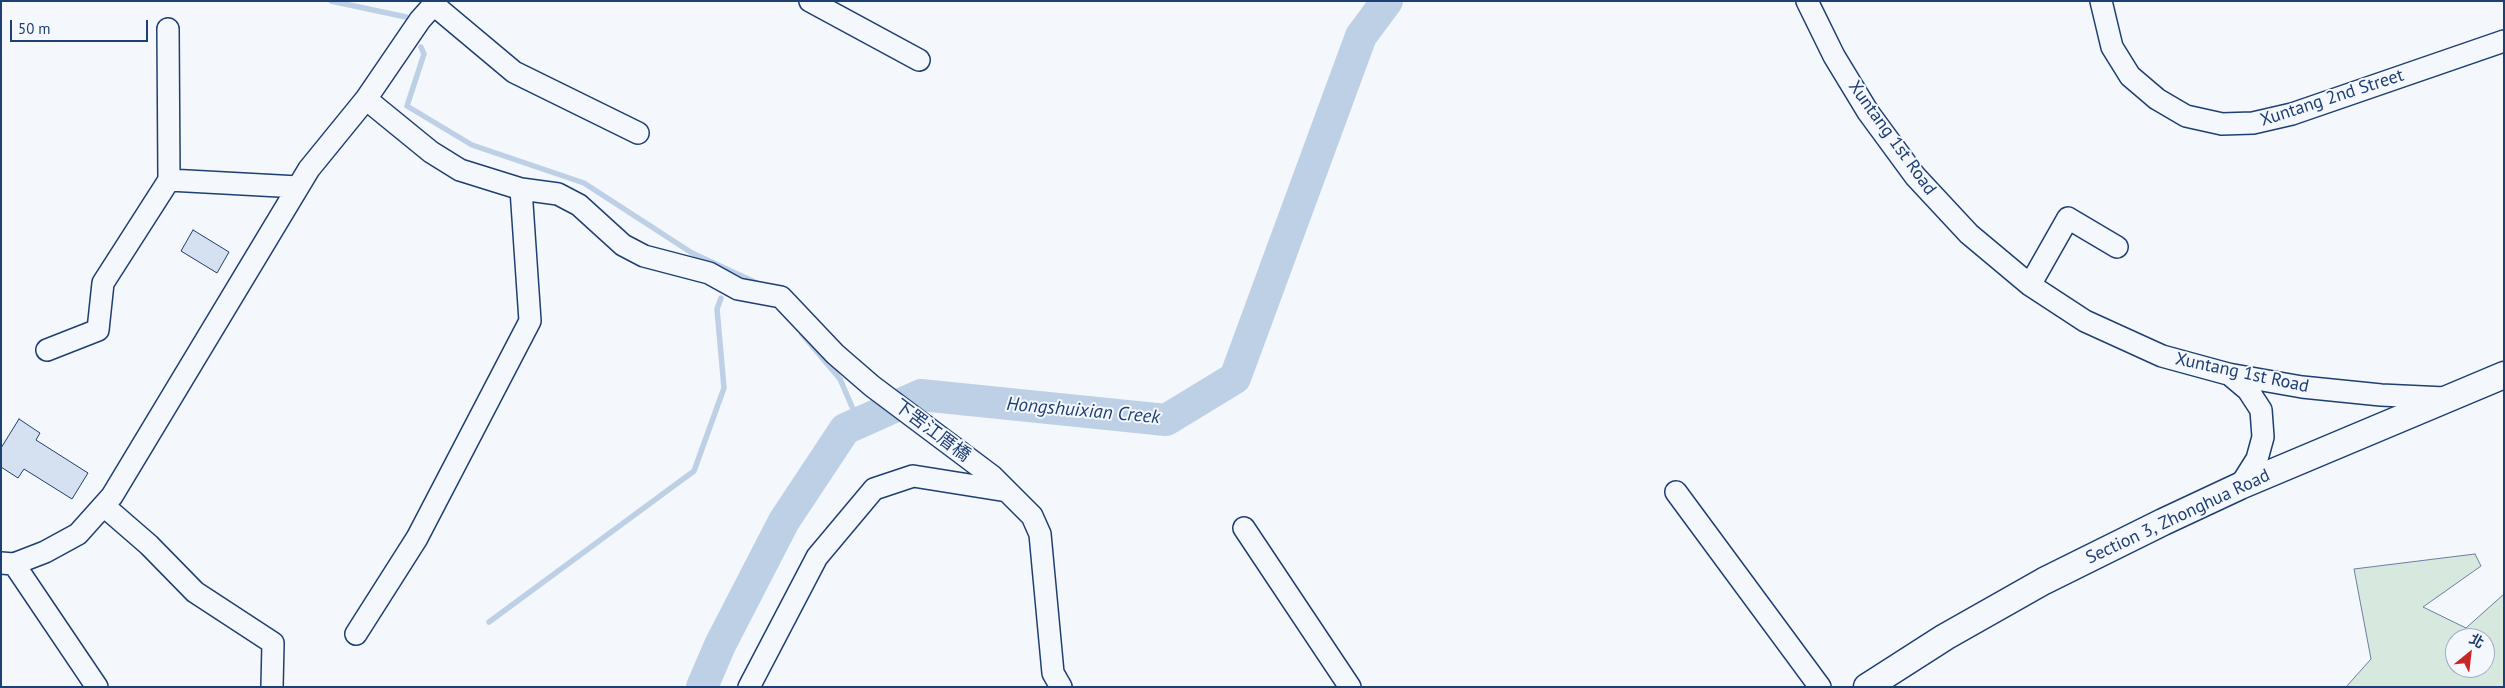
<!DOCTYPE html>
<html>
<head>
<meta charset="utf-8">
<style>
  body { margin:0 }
  #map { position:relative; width:2505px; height:688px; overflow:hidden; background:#f4f7fb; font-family:"PT Sans","Noto Sans TC",sans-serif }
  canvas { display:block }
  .frame { position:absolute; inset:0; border:2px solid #1d3f73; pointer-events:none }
  .north { position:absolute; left:2445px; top:628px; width:50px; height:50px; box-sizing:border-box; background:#f4f7fb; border:1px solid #9eadc5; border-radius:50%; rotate:29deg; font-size:14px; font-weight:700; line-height:20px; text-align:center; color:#1d3f73 }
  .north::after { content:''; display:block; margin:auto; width:18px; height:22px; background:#c62828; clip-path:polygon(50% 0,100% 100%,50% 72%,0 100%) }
  .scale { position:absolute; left:10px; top:20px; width:138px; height:22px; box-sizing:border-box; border:2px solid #1d3f73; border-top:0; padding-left:6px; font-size:15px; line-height:18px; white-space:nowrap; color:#1d3f73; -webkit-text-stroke:4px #f4f7fb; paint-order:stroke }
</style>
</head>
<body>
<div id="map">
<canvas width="2505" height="688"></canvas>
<div class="frame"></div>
<div class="north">北</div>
<div class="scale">50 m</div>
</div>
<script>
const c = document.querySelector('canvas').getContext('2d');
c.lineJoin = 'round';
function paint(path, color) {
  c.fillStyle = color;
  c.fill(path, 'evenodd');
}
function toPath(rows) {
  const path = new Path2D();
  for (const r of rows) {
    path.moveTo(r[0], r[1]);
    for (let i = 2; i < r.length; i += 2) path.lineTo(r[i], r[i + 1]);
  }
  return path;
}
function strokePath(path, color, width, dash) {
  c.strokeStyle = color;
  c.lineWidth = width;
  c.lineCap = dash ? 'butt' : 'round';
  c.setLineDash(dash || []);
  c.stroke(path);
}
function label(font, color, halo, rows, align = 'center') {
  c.font = font + ' "PT Sans","Noto Sans TC",sans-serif';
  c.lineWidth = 4;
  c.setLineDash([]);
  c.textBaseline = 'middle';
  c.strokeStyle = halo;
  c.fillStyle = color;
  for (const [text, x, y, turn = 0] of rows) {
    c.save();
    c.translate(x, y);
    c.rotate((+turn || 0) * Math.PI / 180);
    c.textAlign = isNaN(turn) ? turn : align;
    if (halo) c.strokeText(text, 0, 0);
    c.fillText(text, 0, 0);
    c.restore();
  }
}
const green = toPath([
  [2475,554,2481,566,2423,607,2466,628,2504,594,2504,687,2346,687,2371,659,2354,569,2475,554],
  [2455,638,2485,638,2485,668,2455,668,2455,638]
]);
paint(green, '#d7e8df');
strokePath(green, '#687fa3', 1);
strokePath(toPath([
  [331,1,406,17],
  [421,47,424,54,407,106,472,145,584,183,692,253,759,284],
  [802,334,840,379,859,423],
  [489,622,694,471,724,388,717,309,721,298]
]), '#bed0e5', 5.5);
strokePath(toPath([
  [702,687,720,645,784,521,845,429,921,395,1166,420,1235,378,1361,36,1387,1]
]), '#bed0e5', 32);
const building = toPath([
  [193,230,229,252,217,273,181,251,193,230],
  [19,419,40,433,36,440,88,473,72,499,24,469,18,478,1,467,1,448,19,419]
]);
paint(building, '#d5e0f0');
strokePath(building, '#1d3f73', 1);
const minor = toPath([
  [810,1,919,60],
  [1807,1,1834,56,1868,112,1915,176,1969,234,2030,285,2085,321,2162,356,2228,374,2302,387,2381,395,2445,398],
  [2101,1,2112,47,2130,76,2157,99,2186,116,2222,124,2253,123,2292,114,2504,41],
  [434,5,514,72,638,133],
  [168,29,169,180,298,187],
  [366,99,431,152,460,170,521,189,558,194,579,205,623,245,644,256,709,273,738,289,781,297,835,354,872,386,992,476,1032,516,1040,534,1053,673,1061,687],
  [2030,285,2068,218,2117,247],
  [47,350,98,330,103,283,169,180],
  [2229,374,2248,390,2261,410,2263,437,2257,459,2240,486],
  [1676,492,1820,687],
  [104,506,149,545,195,592,273,643,272,687],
  [1244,528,1350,687],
  [1,563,14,564,45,552,78,534,112,496,309,169,366,99,420,20,437,1],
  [14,564,97,687],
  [356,634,417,538,530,321,521,189],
  [749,687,817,557,874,489,913,476,1007,491]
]);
const major = toPath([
  [1867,687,1945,637,2044,581,2163,522,2240,486,2504,375]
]);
strokePath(minor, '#1d3f73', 24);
strokePath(major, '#1d3f73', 29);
strokePath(minor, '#f4f7fb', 21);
strokePath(major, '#f4f7fb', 26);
label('18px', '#1d3f73', '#f4f7fb', [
  ["Xuntang 2nd Street",2332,98,-18],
  ["Xuntang 1st Road",1892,138,54],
  ["Xuntang 1st Road",2242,373,12],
  ["下罟江厝橋",932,431,37],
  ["Section 3, Zhonghua Road",2178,517,-25]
]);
label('italic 19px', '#1d3f73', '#f4f7fb', [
  ["Hongshuixian Creek",1083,411,5]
]);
</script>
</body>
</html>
